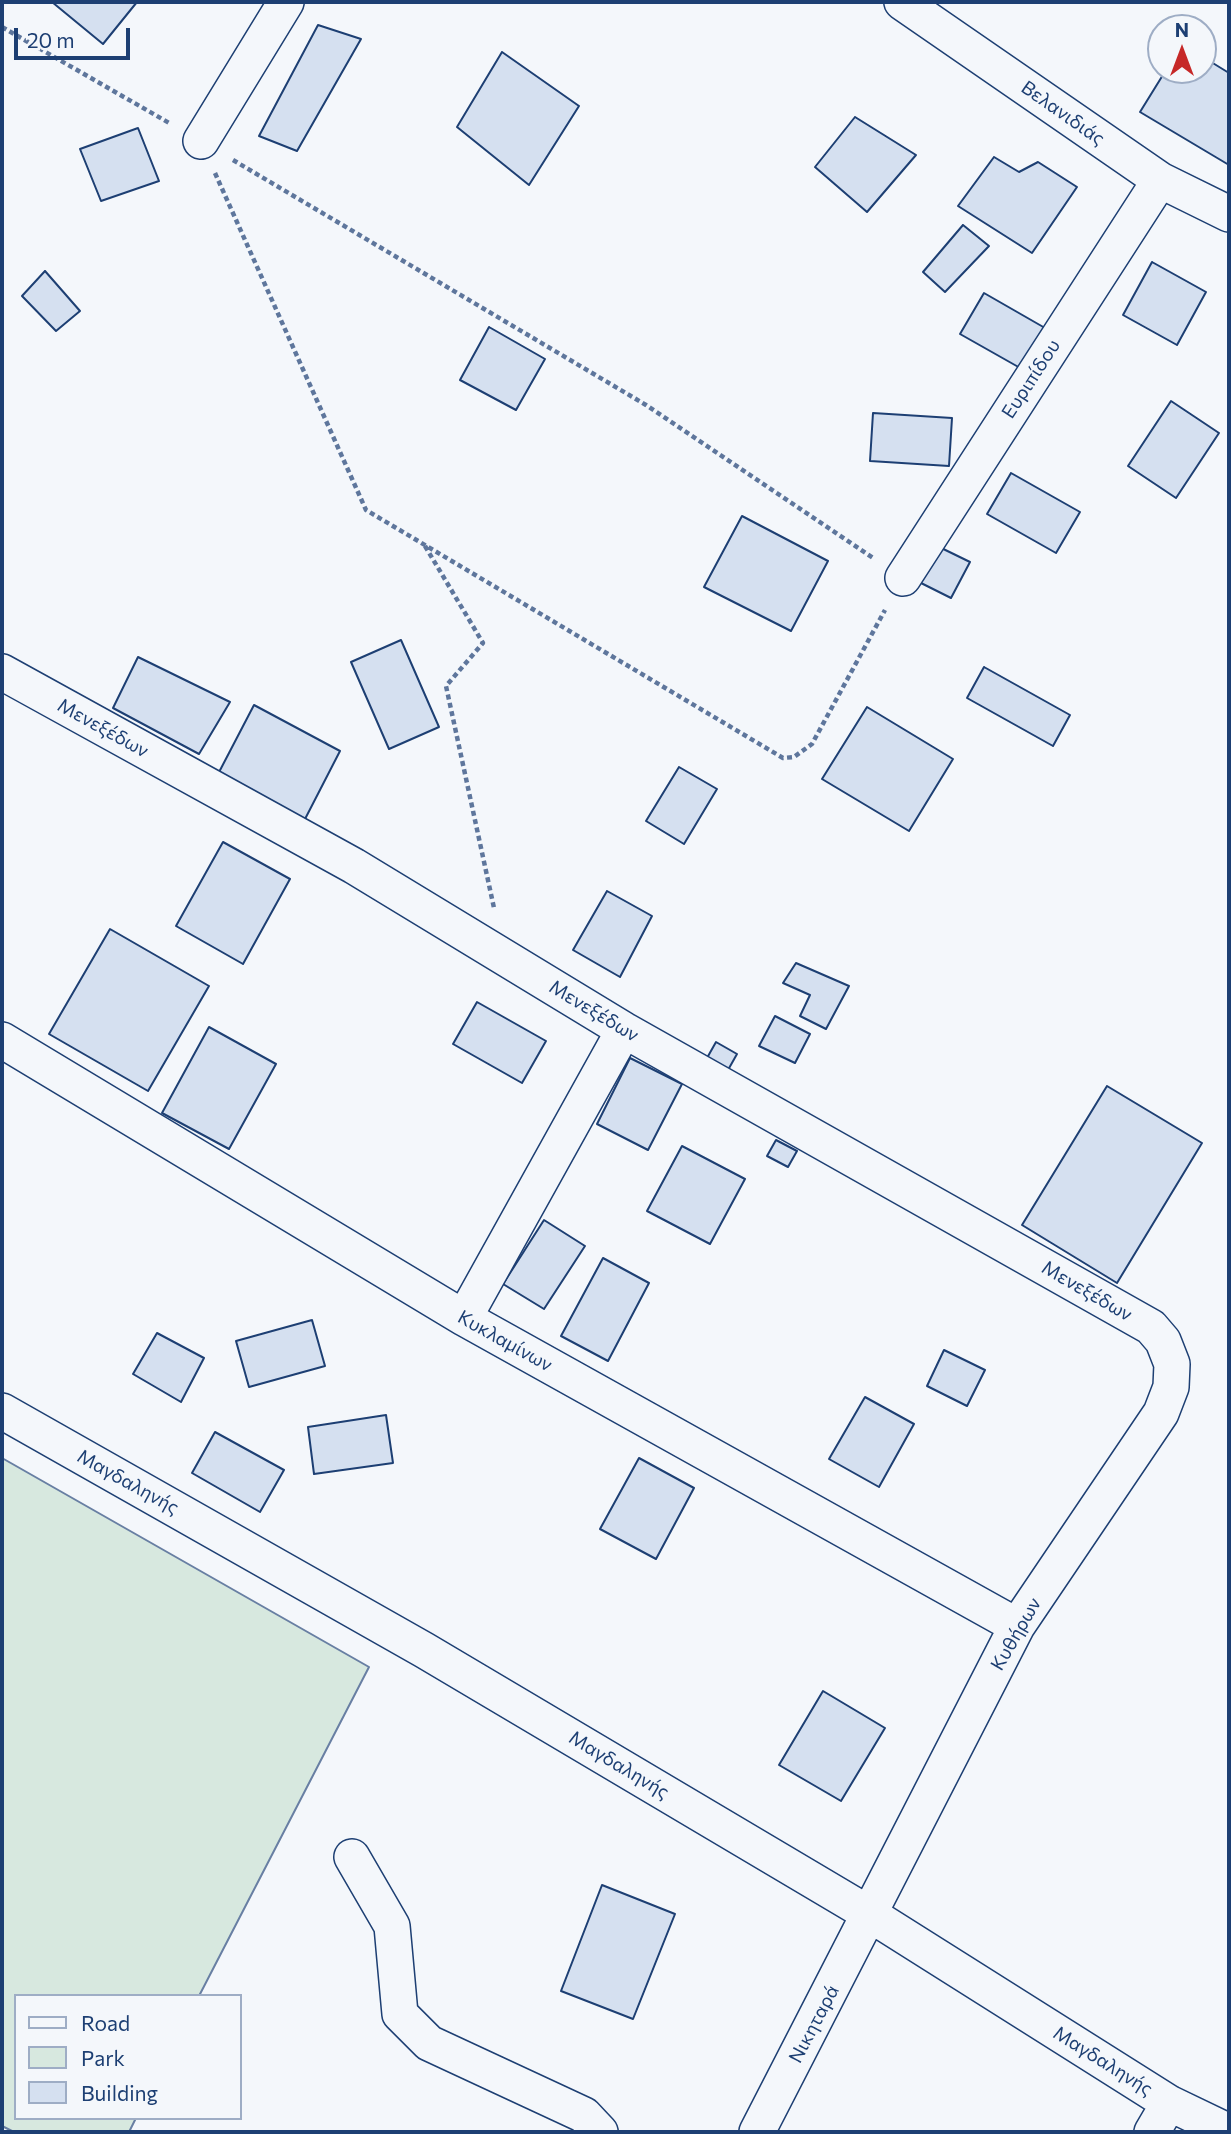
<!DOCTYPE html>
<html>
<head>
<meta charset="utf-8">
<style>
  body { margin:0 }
  #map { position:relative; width:1231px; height:2134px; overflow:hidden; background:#f4f7fb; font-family:Commissioner,sans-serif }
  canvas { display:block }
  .frame { position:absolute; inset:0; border:4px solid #1d3f73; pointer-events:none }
  .legend { position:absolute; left:14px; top:1994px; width:228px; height:126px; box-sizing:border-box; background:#f4f7fb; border:2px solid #9eadc5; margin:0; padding:9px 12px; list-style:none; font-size:21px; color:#1d3f73 }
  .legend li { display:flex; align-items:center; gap:14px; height:35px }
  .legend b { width:35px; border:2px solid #9eadc5 }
  .north { position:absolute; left:1147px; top:14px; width:70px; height:70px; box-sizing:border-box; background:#f4f7fb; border:2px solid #9eadc5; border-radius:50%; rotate:0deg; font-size:19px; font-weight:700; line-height:28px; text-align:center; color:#1d3f73 }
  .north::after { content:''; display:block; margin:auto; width:24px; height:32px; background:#c62828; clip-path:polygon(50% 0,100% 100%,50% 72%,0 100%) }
  .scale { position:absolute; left:14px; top:28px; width:116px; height:32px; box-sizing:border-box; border:4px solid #1d3f73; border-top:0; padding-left:9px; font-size:21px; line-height:24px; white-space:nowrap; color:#1d3f73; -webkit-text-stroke:5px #f4f7fb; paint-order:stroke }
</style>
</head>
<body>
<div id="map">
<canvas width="1231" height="2134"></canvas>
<div class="frame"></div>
<ul class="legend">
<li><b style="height:9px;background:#f4f7fb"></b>Road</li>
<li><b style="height:19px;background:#d7e8df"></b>Park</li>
<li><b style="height:19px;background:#d5e0f0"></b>Building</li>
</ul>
<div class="north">N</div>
<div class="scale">20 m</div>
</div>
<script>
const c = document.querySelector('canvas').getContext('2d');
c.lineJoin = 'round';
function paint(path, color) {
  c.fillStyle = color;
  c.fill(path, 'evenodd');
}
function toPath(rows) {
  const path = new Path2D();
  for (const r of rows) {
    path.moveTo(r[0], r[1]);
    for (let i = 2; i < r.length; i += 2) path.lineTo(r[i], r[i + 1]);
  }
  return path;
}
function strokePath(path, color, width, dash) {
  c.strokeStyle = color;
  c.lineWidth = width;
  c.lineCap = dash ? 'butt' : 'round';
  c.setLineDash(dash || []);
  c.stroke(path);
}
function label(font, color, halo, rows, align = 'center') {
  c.font = font + ' Commissioner,sans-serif';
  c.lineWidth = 5;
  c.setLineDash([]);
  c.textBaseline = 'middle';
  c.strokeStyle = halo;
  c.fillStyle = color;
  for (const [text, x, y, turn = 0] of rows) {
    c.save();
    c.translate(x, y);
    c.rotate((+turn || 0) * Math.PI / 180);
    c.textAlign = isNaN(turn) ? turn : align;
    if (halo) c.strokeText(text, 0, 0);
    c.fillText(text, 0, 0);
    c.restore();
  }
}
const green = toPath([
  [2,1458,369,1667,199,1996,16,1996,16,2118,136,2118,129,2132,14,2132,2,2126,2,1458]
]);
paint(green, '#d7e8df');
strokePath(green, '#687fa3', 2);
const building = toPath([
  [52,2,137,2,103,44,52,2],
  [318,25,361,39,297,151,259,136,318,25],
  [502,52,579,106,529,185,457,127,502,52],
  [1203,57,1229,73,1229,165,1140,112,1166,70,1203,70,1203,57],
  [855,117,916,155,867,212,815,167,855,117],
  [138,128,159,181,101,201,80,149,138,128],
  [994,157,1019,172,1038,162,1077,187,1032,253,958,206,994,157],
  [963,225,989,246,945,292,923,272,963,225],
  [1152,262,1206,292,1177,345,1123,315,1152,262],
  [45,271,80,311,56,331,22,296,45,271],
  [984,293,1052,332,1029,373,960,334,984,293],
  [489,327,545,359,516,410,460,380,489,327],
  [1171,401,1219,433,1176,498,1128,466,1171,401],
  [873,413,952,418,949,466,870,461,873,413],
  [1011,473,1080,512,1056,553,987,514,1011,473],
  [742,516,828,561,791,631,704,587,742,516],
  [929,542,970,562,951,598,911,578,929,542],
  [401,640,439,727,389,749,351,662,401,640],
  [138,657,230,702,199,754,113,708,138,657],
  [984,667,1070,715,1053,746,967,698,984,667],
  [254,705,340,751,304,821,217,776,254,705],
  [867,707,953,759,909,831,822,779,867,707],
  [679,767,717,789,684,844,646,821,679,767],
  [223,842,290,879,243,964,176,926,223,842],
  [607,891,652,916,620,977,573,950,607,891],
  [110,929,209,986,148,1091,49,1034,110,929],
  [796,963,849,986,826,1029,800,1016,810,995,783,983,796,963],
  [477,1002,546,1041,522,1083,453,1044,477,1002],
  [775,1016,810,1034,795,1063,759,1046,775,1016],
  [209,1027,276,1064,229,1149,162,1113,209,1027],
  [716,1042,737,1054,728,1070,707,1058,716,1042],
  [630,1058,682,1084,648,1150,597,1124,630,1058],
  [1107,1086,1202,1143,1117,1283,1022,1225,1107,1086],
  [776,1140,797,1151,788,1167,767,1156,776,1140],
  [682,1146,745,1179,710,1244,647,1211,682,1146],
  [544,1220,585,1246,544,1309,503,1284,544,1220],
  [603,1258,649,1283,608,1361,561,1336,603,1258],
  [312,1320,325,1366,249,1387,236,1341,312,1320],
  [157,1333,204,1358,181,1402,133,1374,157,1333],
  [944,1350,985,1370,967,1406,927,1386,944,1350],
  [865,1397,914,1424,879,1487,829,1459,865,1397],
  [386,1415,393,1463,314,1474,308,1427,386,1415],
  [215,1432,284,1470,260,1512,192,1473,215,1432],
  [639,1458,694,1488,656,1559,600,1529,639,1458],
  [823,1691,885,1728,841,1801,779,1765,823,1691],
  [602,1885,675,1914,633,2019,561,1991,602,1885]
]);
paint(building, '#d5e0f0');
strokePath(building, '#1d3f73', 2);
const street = toPath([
  [902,2,1160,180,1229,214],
  [201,141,286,2],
  [903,578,1160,180],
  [2,672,354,866,624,1030,1151,1327,1163,1341,1172,1364,1171,1387,1161,1413,1017,1626,757,2132],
  [2,1040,464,1318,1017,1626],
  [464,1318,624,1030],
  [2,1411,424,1650,871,1915,1169,2103,1229,2132],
  [352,1857,392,1926,400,2014,429,2043,584,2115,600,2132],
  [1152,2132,1169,2103]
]);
strokePath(street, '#1d3f73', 38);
strokePath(toPath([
  [2,27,171,124],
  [233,160,646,405,873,558],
  [215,173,366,510,783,758,794,757,812,744,885,610],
  [425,546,483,643,446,686,494,908]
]), '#5e769c', 4.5, [5, 3.5]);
strokePath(street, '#f4f7fb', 35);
label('19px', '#1d3f73', '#f4f7fb', [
  ["Βελανιδιάς",1063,113,35],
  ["Ευριπίδου",1031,379,-57],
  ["Μενεξέδων",103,728,29],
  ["Μενεξέδων",594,1011,31],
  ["Μενεξέδων",1087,1291,30],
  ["Κυκλαμίνων",505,1341,29],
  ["Μαγδαληνής",128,1482,29],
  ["Κυθήρων",1016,1634,-60],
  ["Μαγδαληνής",619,1765,31],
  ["Νικηταρά",814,2024,-62],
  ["Μαγδαληνής",1103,2061,32]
]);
</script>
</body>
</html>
